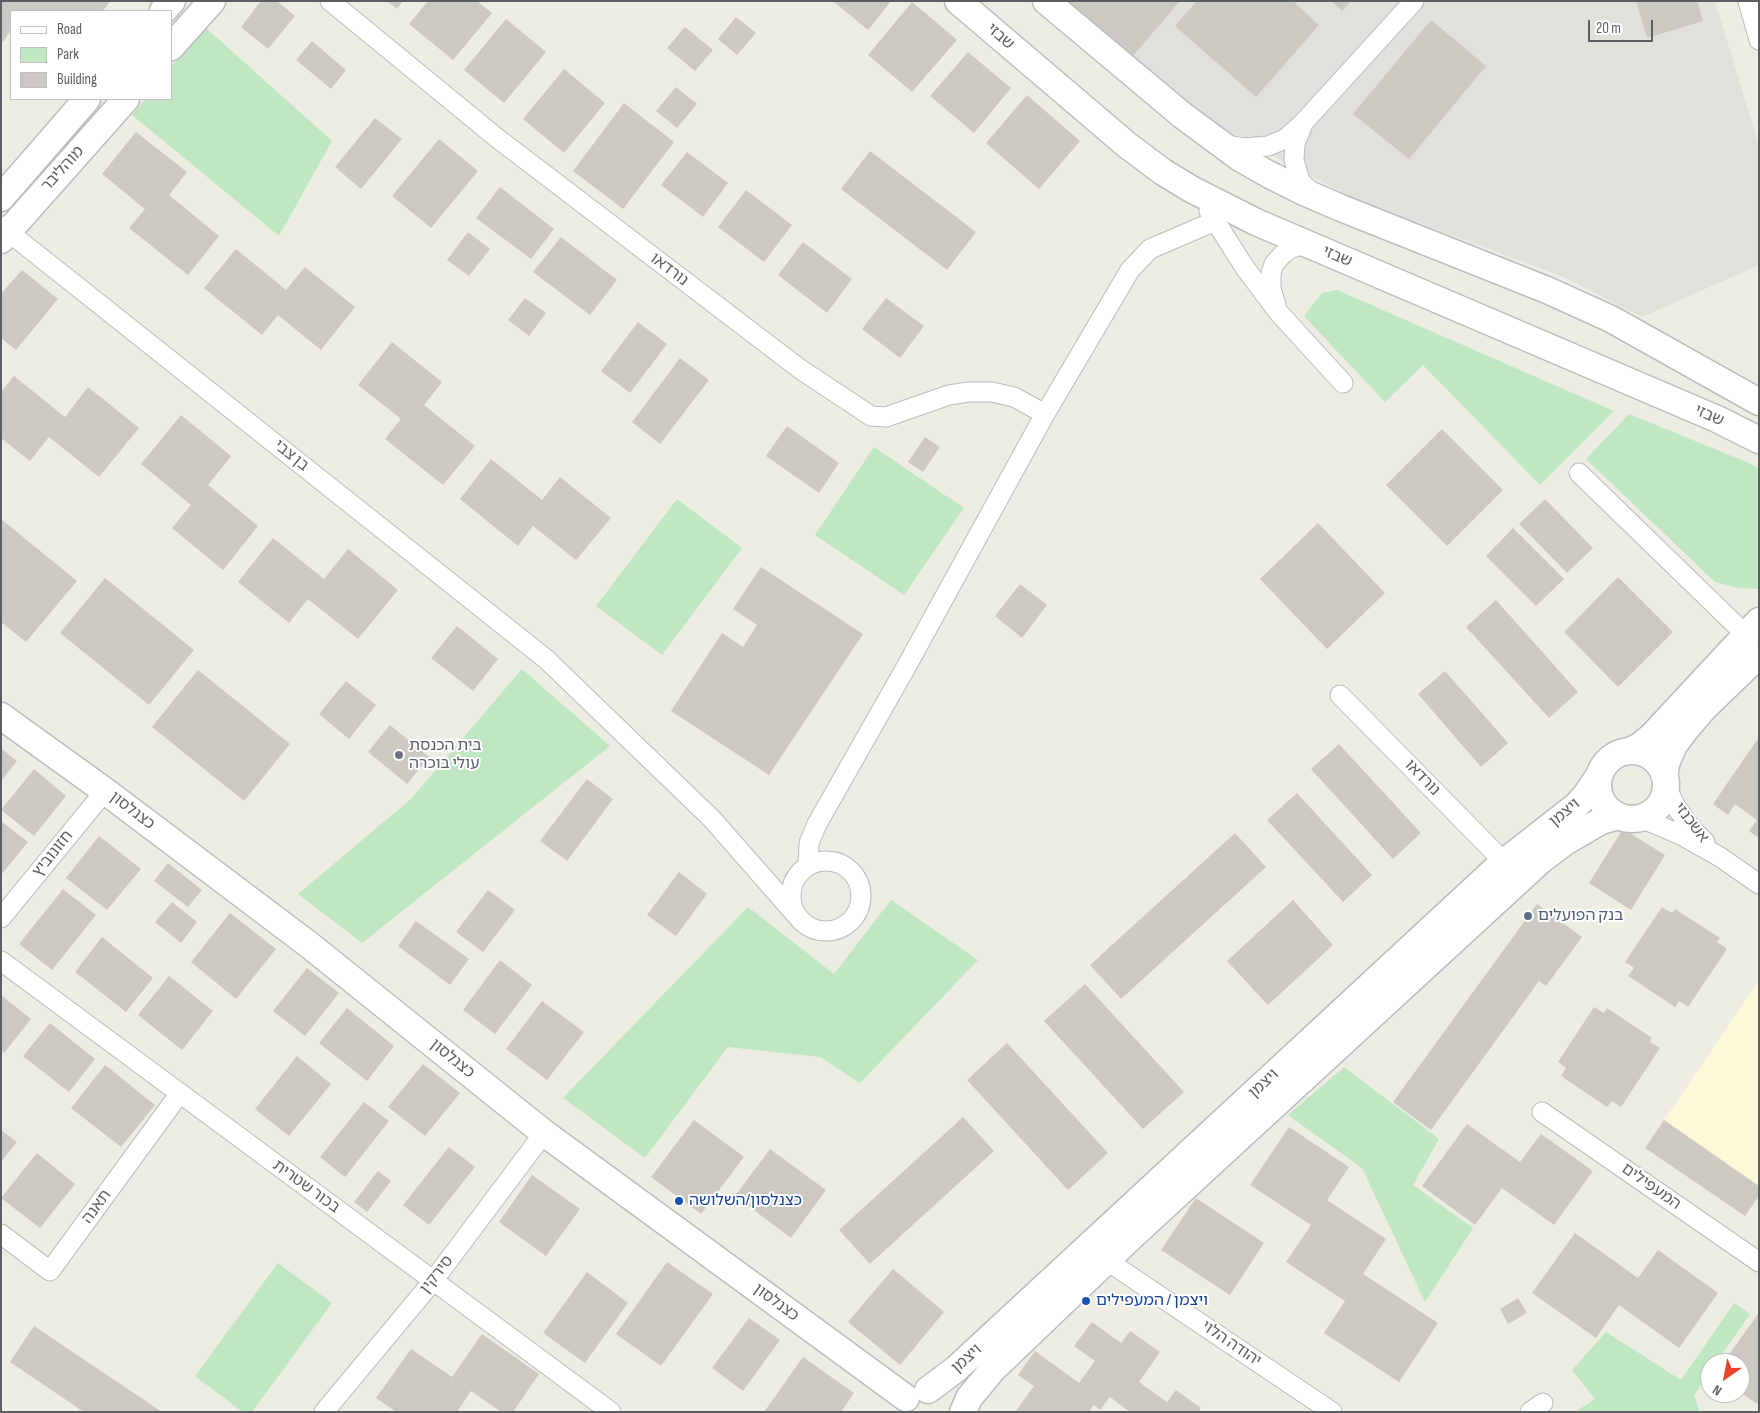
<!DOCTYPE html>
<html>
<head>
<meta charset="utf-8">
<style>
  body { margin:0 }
  #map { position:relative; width:1760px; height:1413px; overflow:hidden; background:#eeede3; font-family:"Sofia Sans Condensed",sans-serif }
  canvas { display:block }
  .frame { position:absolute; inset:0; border:2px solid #5b5f64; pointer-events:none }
  .legend { position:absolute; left:10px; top:10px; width:162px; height:90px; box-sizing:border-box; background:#fff; border:1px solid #bdbfc1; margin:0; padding:6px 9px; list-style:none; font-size:15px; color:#5b5f64 }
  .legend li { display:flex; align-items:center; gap:10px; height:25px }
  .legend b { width:25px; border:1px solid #bdbfc1 }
  .north { position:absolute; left:1700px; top:1353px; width:50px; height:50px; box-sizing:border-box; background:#fff; border:1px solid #bdbfc1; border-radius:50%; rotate:213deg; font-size:14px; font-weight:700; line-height:20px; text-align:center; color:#5b5f64 }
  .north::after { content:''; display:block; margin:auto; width:18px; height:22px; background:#ee432a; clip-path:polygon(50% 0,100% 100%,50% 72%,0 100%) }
  .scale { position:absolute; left:1588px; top:20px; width:65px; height:22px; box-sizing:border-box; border:2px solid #5b5f64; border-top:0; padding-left:6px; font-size:15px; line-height:18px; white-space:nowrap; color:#5b5f64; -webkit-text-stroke:4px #fff; paint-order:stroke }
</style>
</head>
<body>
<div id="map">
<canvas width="1760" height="1413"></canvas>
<div class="frame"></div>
<ul class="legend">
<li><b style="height:6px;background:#fff"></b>Road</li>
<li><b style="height:14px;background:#bfe7c1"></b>Park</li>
<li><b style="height:14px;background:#cbc9c2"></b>Building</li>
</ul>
<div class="north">N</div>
<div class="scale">20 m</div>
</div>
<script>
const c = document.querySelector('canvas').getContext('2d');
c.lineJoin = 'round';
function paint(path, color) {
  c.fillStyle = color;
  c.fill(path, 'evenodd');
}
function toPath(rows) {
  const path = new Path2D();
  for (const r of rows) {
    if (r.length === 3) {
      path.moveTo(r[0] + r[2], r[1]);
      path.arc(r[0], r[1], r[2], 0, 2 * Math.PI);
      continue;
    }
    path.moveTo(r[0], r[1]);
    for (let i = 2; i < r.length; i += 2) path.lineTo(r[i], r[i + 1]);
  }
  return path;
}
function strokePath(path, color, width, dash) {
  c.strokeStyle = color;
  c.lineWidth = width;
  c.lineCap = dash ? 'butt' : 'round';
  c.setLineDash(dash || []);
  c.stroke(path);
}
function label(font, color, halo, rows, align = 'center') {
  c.font = font + ' "Sofia Sans Condensed","Noto Sans Hebrew",sans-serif';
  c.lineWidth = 4;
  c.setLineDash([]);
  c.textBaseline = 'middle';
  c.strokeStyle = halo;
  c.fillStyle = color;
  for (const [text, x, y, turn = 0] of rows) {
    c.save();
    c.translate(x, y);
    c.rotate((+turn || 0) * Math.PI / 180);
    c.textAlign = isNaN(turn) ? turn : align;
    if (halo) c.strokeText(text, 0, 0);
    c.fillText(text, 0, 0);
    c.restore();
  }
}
paint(toPath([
  [1759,981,1759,1196,1745,1216,1645,1148]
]), '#fff8d8');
paint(toPath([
  [1053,1,1715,1,1759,146,1759,265,1642,317,1566,278,1353,198,1231,134,1151,84]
]), '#e2e0db');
paint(toPath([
  [205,27,332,141,279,236,132,115,145,99,171,99,171,67],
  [1337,290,1614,411,1540,485,1423,365,1385,402,1304,316,1322,293],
  [1629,414,1749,463,1759,469,1759,589,1738,588,1715,582,1586,459],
  [874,447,964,508,904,595,815,535],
  [677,499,742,548,662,655,596,606],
  [522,669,610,746,362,943,298,894,411,799],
  [891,900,978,960,860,1083,820,1057,728,1047,645,1158,563,1098,748,907,834,974],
  [1344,1067,1439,1139,1413,1185,1473,1228,1425,1302,1362,1168,1288,1115],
  [278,1263,332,1303,252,1412,243,1412,195,1376],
  [1734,1303,1750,1314,1716,1363,1710,1363,1710,1372,1694,1395,1700,1412,1575,1412,1595,1399,1572,1370,1606,1332,1681,1380]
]), '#bfe7c1');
paint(toPath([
  [1,1,110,1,103,11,11,11,11,30,3,42,1,40],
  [261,1,277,1,295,16,268,49,241,27],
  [387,1,403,1,397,9],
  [428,1,477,1,492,13,453,60,409,24],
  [833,1,891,1,868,30],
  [1053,1,1180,1,1126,64],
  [1197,1,1293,1,1319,25,1256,97,1175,26],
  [1331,1,1351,1,1342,11],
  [1636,1,1697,1,1703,21,1647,38],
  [912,2,957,40,912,92,868,55],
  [736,17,756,33,737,55,718,39],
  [506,19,546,52,504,103,464,70],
  [1431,20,1486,66,1409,159,1353,114],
  [685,27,713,50,695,71,667,48],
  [312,41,346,70,331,89,296,60],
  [968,52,1011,88,974,133,930,96],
  [564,69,605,103,564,153,523,119],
  [676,87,697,104,677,128,656,111],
  [1027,95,1080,141,1039,189,986,143],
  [624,103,674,142,623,209,573,171],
  [375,118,402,139,361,189,335,167],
  [136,132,187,172,169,195,219,236,188,275,129,228,145,209,102,174],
  [439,139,478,171,431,228,392,196],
  [870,151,976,232,947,270,841,189],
  [687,152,728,183,703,217,661,185],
  [500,187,554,229,531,259,476,218],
  [746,190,792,225,764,262,718,227],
  [468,232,490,249,469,276,447,260],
  [561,237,617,280,590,315,533,272],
  [803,242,852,279,827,313,778,275],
  [236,249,286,290,305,267,355,307,321,350,278,315,262,335,204,288],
  [22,270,58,299,16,350,1,338,1,294],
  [525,298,546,313,529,336,508,320],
  [886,298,924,326,900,358,862,329],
  [638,322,667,344,630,393,601,371],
  [392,342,442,382,424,405,475,446,443,485,385,439,401,419,358,385],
  [680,358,709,380,660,444,632,422],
  [14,376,65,417,88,387,139,428,99,477,49,437,30,461,1,438,1,392],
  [181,415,231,456,208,485,258,526,223,570,172,528,191,505,141,464],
  [787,426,839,463,819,493,766,456],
  [1442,429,1503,490,1447,546,1386,485],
  [925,437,940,447,923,472,908,462],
  [491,459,542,500,560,477,611,518,576,560,533,526,518,546,460,499],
  [1545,499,1593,548,1567,573,1519,524],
  [1,519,77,581,26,642,1,622],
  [1318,523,1385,593,1327,649,1260,579],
  [1513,528,1564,579,1536,606,1486,556],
  [273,538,324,579,348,549,398,590,358,639,308,599,289,623,238,582],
  [761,567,863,634,769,775,671,711,722,633,743,647,757,625,733,609],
  [1618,577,1673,632,1618,687,1564,632],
  [105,578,194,650,149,705,60,633],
  [1020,584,1047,605,1022,638,995,616],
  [1496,600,1578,692,1549,718,1466,627],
  [457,626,498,659,473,691,431,658],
  [198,670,290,744,244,801,152,727],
  [1445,671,1508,743,1481,767,1418,694],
  [346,681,376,705,349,739,319,714],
  [390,725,429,757,407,784,368,752],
  [1759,737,1759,838,1749,831,1757,820,1735,804,1728,815,1713,804],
  [1339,744,1421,833,1393,859,1311,769],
  [1,748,17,761,1,781],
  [34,769,66,796,34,836,1,810],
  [587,779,613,799,567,861,540,841],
  [1297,793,1372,875,1343,902,1267,820],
  [1,821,28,842,1,875],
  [1623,829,1665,855,1631,910,1589,883],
  [1235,833,1266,867,1121,999,1090,965],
  [99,836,141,869,107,910,66,878],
  [168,863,202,890,188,907,154,881],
  [679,872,707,894,676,936,647,915],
  [63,889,96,915,52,970,19,944],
  [488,890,515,910,483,952,456,932],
  [1293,900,1333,945,1268,1005,1227,961],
  [172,902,197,922,181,943,155,922],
  [1537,904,1582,937,1546,986,1539,981,1431,1130,1393,1102],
  [1662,907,1672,913,1675,909,1720,938,1717,942,1727,949,1688,1007,1679,1001,1675,1007,1628,976,1634,968,1625,962],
  [230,913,276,949,236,999,191,962],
  [416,921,469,959,450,985,398,946],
  [102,937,153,978,126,1012,75,972],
  [500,960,532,985,495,1034,463,1010],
  [307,968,339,993,305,1036,273,1011],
  [169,976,213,1011,182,1050,138,1015],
  [1085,984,1184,1092,1143,1129,1044,1021],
  [1,995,31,1019,4,1053,1,1050],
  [542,1001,584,1032,547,1080,506,1049],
  [1594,1007,1604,1013,1607,1008,1652,1038,1650,1042,1660,1048,1621,1107,1612,1101,1607,1107,1561,1076,1566,1068,1558,1062],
  [347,1008,394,1046,367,1081,319,1043],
  [50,1023,95,1059,69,1092,23,1056],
  [1007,1043,1108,1153,1068,1190,967,1080],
  [297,1056,331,1084,289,1136,255,1109],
  [423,1064,460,1093,425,1136,388,1107],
  [105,1065,155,1105,121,1147,71,1108],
  [364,1102,389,1121,345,1177,320,1157],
  [963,1117,994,1151,870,1264,839,1230],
  [694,1120,744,1157,701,1214,651,1177],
  [1664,1120,1759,1186,1759,1196,1745,1216,1645,1148],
  [1467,1124,1520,1162,1541,1134,1593,1171,1554,1225,1502,1188,1475,1225,1422,1186],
  [1289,1127,1349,1167,1327,1200,1386,1239,1363,1274,1438,1323,1399,1382,1324,1333,1345,1301,1286,1262,1311,1225,1250,1185],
  [1,1130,17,1142,1,1162],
  [449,1147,475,1167,429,1225,403,1205],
  [770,1149,826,1190,791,1238,735,1196],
  [37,1153,75,1184,40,1228,1,1198],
  [378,1171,391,1181,367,1212,354,1202],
  [532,1175,580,1209,546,1256,499,1222],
  [1196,1198,1264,1243,1230,1295,1161,1250],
  [1575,1233,1638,1278,1658,1250,1718,1293,1679,1348,1619,1305,1596,1338,1532,1293],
  [667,1262,713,1294,661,1366,616,1334],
  [893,1269,944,1312,900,1365,848,1322],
  [587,1272,628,1303,585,1363,543,1333],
  [1518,1298,1527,1313,1508,1324,1500,1309],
  [1758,1314,1759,1315,1759,1405,1740,1392,1740,1363,1723,1363],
  [749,1318,780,1340,743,1391,712,1368],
  [1092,1322,1121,1343,1130,1331,1160,1352,1139,1382,1167,1402,1176,1390,1201,1408,1198,1412,1130,1412,1110,1397,1100,1410,1094,1405,1089,1412,1015,1412,1034,1386,1018,1375,1035,1351,1079,1383,1095,1361,1074,1346],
  [34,1326,162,1412,84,1412,10,1362],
  [482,1334,539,1374,513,1412,501,1412,471,1391,457,1412,396,1412,376,1398,411,1349,452,1377],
  [803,1357,854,1393,841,1412,764,1412]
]), '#cbc9c2');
const street = toPath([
  [330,1,497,138,800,369,871,416,886,417,949,395,969,392,992,392,1014,397,1045,414],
  [1748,1,1759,40],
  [1303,124,1295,144,1294,160,1300,181,1313,194],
  [1225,145,1244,148,1268,146,1285,139,1303,123,1414,1],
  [1209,211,1245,268,1279,313,1343,383],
  [1,226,546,659,712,819,797,916],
  [1276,305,1271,288,1271,273,1274,264,1282,255,1291,248,1306,244],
  [1579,473,1746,635],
  [1340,695,1504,862],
  [1666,786,1676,807,1691,828,1705,842],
  [1641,818,1681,835,1720,857,1759,884],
  [826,896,35],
  [808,866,809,843,817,824,905,669,1045,414,1130,270,1150,249,1215,221],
  [1,918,105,791],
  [1,961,611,1412],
  [1542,1112,1759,1262],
  [1,1234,50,1271,180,1093],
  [1106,1260,1332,1412],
  [324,1412,433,1281,544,1133],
  [1530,1412,1543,1403]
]);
const secondary = toPath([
  [958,1,1127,145,1163,172,1191,189,1256,222,1717,419,1759,440],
  [1046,1,1182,115,1240,158,1268,174,1304,192,1341,208,1547,290,1611,319,1759,402],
  [163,11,172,1],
  [171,47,212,1],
  [1,198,87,99],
  [1,240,126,99],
  [1,716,105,791,308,944,544,1133,906,1398],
  [1629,751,1640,746,1652,736,1759,621],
  [1632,785,34],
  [1664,775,1667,761,1674,745,1686,729,1703,709,1759,655],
  [928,1390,956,1369,1498,867,1576,806,1586,795,1598,777],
  [963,1412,969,1398,993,1369,1131,1237,1541,860,1565,842,1601,821,1618,816]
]);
strokePath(street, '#b8bbc0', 21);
strokePath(secondary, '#b9bcc2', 29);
strokePath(street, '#fff', 19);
strokePath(secondary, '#fff', 26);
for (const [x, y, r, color] of [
  [399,755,5,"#6b7280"],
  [1528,916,5,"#5c6f8a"],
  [679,1201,5,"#1a4fb4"],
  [1086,1301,5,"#1a4fb4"]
]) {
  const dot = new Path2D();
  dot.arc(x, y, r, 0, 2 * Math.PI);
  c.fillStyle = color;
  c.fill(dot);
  strokePath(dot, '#fff', 2);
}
label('16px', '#5b5f64', '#fff', [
  ["שבזי",1000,37,41],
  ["מוהליבר",63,169,-48],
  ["שבזי",1337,257,23],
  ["נורדאו",669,270,37],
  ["שבזי",1709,416,24],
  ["בן צבי",291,456,39],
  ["נורדאו",1422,778,46],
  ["כצנלסון",132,811,37],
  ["ויצמן",1565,813,-40],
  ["אשכנזי",1691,823,52],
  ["חזונוביץ",53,854,-51],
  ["כצנלסון",452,1059,39],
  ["ויצמן",1264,1084,-43],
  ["בכור שטרית",306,1187,36],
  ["המעפילים",1651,1187,35],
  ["תאנה",97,1207,-54],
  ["סירקין",437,1275,-52],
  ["כצנלסון",776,1303,36],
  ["יהודה הלוי",1231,1344,34],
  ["ויצמן",967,1359,-42]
]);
label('16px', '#5b616d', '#fff', [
  ["בית הכנסת",409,746],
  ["עולי בוכרה",409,764]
], 'left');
label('16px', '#4e5e75', '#fff', [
  ["בנק הפועלים",1538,916]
], 'left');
label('16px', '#164399', '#fff', [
  ["כצנלסון/השלושה",689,1201],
  ["ויצמן / המעפילים",1096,1301]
], 'left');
</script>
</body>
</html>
